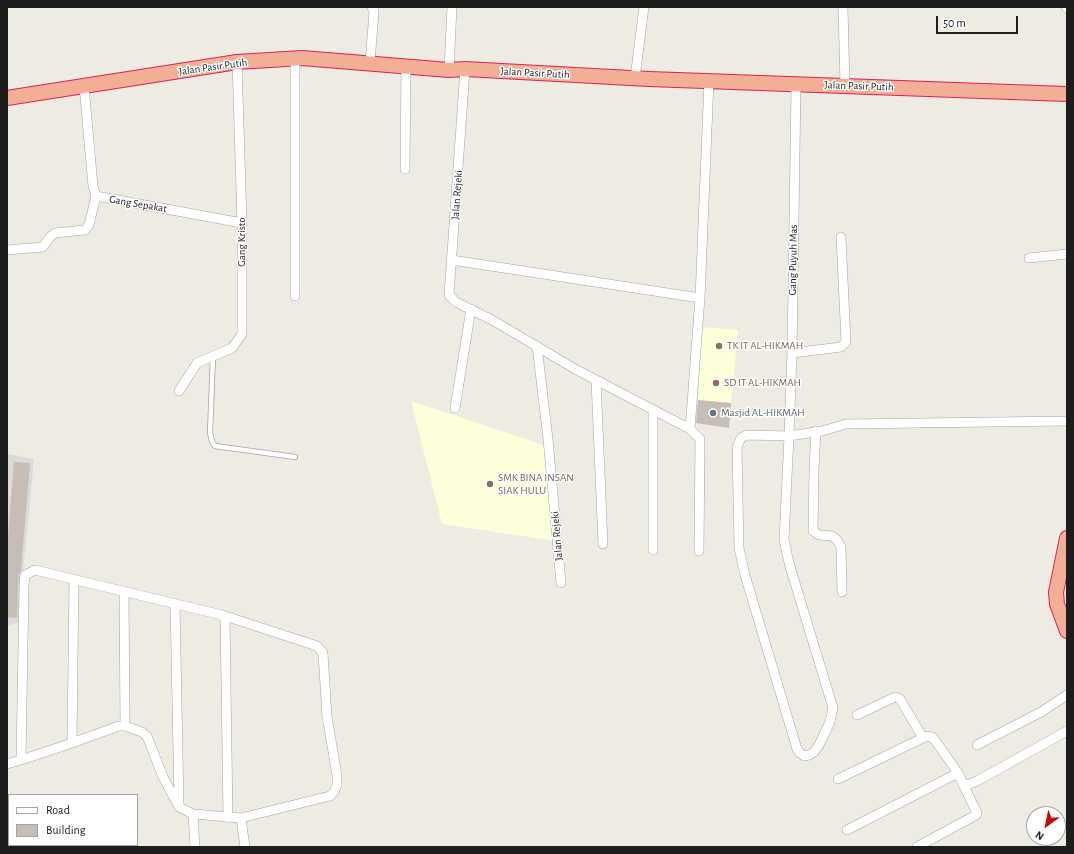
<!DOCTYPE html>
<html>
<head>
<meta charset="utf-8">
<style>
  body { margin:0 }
  #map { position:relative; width:1074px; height:854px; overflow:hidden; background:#eeebe2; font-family:"Alegreya Sans",sans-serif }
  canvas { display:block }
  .frame { position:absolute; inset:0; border:8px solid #1d1d1d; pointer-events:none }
  .legend { position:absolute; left:8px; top:794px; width:130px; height:52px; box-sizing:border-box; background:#fff; border:1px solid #a5a5a5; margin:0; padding:5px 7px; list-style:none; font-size:12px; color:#1d1d1d }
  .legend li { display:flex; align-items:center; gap:8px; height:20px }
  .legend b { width:20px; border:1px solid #a5a5a5 }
  .north { position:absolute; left:1026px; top:806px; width:40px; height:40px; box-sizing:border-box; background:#fff; border:1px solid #a5a5a5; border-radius:50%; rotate:213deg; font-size:11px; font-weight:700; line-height:16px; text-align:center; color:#1d1d1d }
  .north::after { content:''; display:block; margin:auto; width:14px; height:18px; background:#c90900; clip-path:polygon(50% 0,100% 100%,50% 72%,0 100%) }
  .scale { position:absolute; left:936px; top:16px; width:82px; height:18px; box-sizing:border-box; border:2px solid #1d1d1d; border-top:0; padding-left:5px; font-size:12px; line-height:14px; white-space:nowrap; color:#1d1d1d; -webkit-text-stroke:3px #fff; paint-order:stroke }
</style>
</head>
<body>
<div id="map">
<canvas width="1074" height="854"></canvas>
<div class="frame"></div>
<ul class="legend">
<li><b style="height:5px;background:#fff"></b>Road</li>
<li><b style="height:11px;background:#c6bdb5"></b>Building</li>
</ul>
<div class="north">N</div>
<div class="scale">50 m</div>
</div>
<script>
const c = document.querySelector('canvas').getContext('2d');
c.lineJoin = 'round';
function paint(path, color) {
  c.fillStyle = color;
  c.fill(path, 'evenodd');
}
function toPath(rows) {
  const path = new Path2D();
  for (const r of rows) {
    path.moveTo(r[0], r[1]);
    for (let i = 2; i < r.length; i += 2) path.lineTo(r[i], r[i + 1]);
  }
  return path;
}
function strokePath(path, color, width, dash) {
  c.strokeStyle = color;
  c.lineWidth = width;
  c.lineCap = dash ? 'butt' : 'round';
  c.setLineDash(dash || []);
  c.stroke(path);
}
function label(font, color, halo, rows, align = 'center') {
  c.font = font + ' "Alegreya Sans",sans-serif';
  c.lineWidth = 3;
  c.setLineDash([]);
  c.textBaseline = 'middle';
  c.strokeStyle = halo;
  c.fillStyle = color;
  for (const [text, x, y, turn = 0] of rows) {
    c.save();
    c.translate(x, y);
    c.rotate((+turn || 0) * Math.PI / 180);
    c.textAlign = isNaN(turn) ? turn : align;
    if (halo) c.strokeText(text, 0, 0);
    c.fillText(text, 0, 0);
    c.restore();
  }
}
paint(toPath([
  [7,454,34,459,18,623,7,626]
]), '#dbdada');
paint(toPath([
  [702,327,738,330,731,403,698,400],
  [411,401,544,445,556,541,442,524]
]), '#fdffda');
paint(toPath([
  [698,400,731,403,729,428,696,423],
  [14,462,30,463,21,570,19,574,18,585,17,618,7,617,7,548]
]), '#c6bdb5');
const service = toPath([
  [213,356,210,433,212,441,215,446,295,457]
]);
const minor = toPath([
  [843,7,845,85],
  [1066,7,1067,8],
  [295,58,295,296],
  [370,63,374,12,372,7],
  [465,69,449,295,456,302,494,321,575,369,690,429,700,439,699,551],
  [449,70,452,7],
  [635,78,644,7],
  [796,85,792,353,789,436,784,540,789,563,833,708,830,722,819,745,814,752,809,755,804,756,800,753,797,749,745,575,739,548,737,447,741,438,746,435,789,436,822,431,846,424,1067,421],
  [84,86,93,186,96,196,242,223],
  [405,169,406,66],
  [7,250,43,247,50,237,55,233,85,230,89,225,96,196],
  [1029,258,1067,254],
  [452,260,700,298],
  [537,346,548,439,561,583],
  [792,353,841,347,846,342,841,237],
  [596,381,603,544],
  [179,391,197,363,232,348,242,334,242,223,237,62],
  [455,408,471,309],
  [653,411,653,550],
  [690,429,700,298,709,81],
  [816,431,814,470,813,531,819,535,832,536,837,540,841,547,842,592],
  [124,592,125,726],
  [175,604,179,804],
  [222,615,225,618,228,818],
  [857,715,895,697,900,699,923,738],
  [72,743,74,580],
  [977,745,1041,712,1067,695],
  [7,764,21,760,72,743,119,726,125,726,142,732,147,736,163,777,179,807,193,814,241,818,330,796,334,792,337,785,337,775,327,717,323,653,317,646,311,644,222,615,35,570,25,575,24,586,21,760],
  [838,779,927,736,932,737,937,743,958,773,964,786,977,781,1067,731],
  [193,814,195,847],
  [241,818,245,847],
  [847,830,958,773],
  [917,847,976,815,977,813,964,786]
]);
const trunk = toPath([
  [7,98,237,62,302,58,449,70,465,69,649,79,1067,94],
  [1067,538,1056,592,1057,604,1067,631]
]);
strokePath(service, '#a4a4a4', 6);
strokePath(minor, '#a4a4a4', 10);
strokePath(trunk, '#dc2057', 16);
strokePath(service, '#fff', 4.5);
strokePath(minor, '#fff', 9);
strokePath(trunk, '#f3ae96', 14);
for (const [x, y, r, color] of [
  [719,346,4,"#8d6e63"],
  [716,383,4,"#8d6e63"],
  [713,413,4,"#6b7280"],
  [490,484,4,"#8d6e63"]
]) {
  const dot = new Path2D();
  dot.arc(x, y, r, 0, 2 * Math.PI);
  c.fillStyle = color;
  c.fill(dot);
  strokePath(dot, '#fff', 1.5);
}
label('11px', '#1d1d1d', '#fff', [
  ["Jalan Pasir Putih",213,67,-8],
  ["Jalan Pasir Putih",535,73,3],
  ["Jalan Pasir Putih",859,86,2],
  ["Jalan Rejeki",457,195,-86],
  ["Gang Sepakat",138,204,10],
  ["Gang Kristo",242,242,-90],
  ["Gang Puyuh Mas",793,260,-89],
  ["Jalan Rejeki",557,536,-95]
]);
label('11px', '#785e54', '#fff', [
  ["TK IT AL-HIKMAH",727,346],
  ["SD IT AL-HIKMAH",724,383],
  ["SMK BINA INSAN",498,478],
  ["SIAK HULU",498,491]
], 'left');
label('11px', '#5b616d', '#fff', [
  ["Masjid AL-HIKMAH",721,413]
], 'left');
</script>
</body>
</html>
